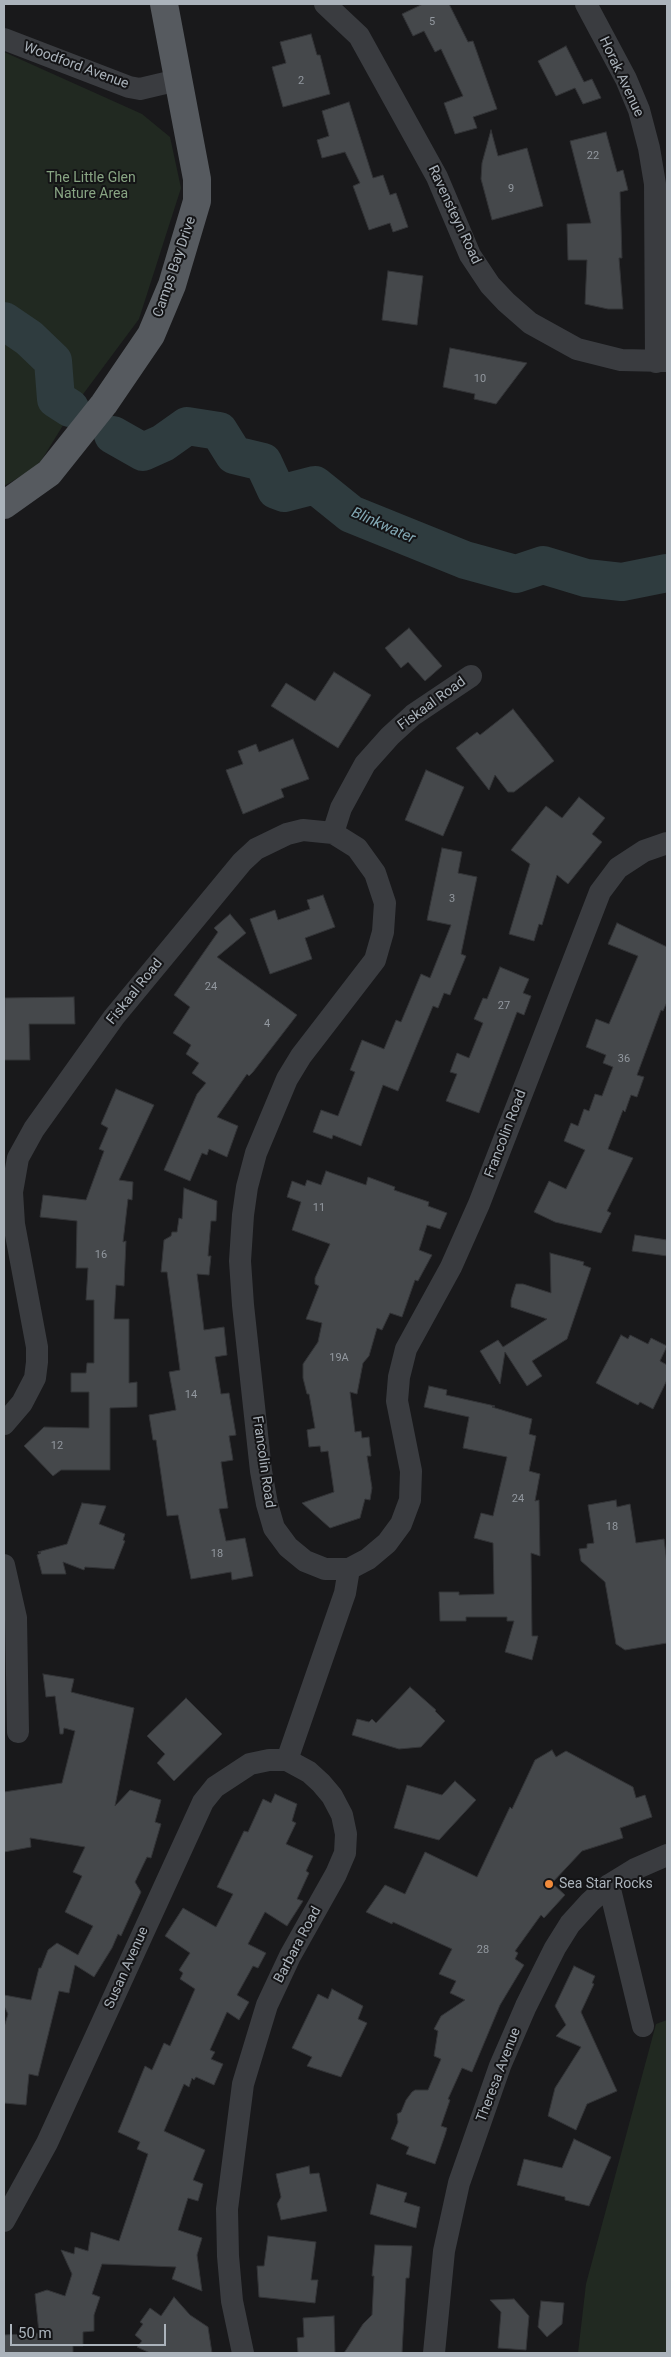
<!DOCTYPE html>
<html>
<head>
<meta charset="utf-8">
<style>
  body { margin:0 }
  #map { position:relative; width:671px; height:2357px; overflow:hidden; background:#19191b; font-family:Roboto,sans-serif }
  canvas { display:block }
  .frame { position:absolute; inset:0; border:5px solid #abb3bb; pointer-events:none }
  .scale { position:absolute; left:10px; top:2324px; width:156px; height:22px; box-sizing:border-box; border:2px solid #abb3bb; border-top:0; padding-left:6px; font-size:15px; line-height:18px; white-space:nowrap; color:#abb3bb; -webkit-text-stroke:4px #141416; paint-order:stroke }
</style>
</head>
<body>
<div id="map">
<canvas width="671" height="2357"></canvas>
<div class="frame"></div>
<div class="scale">50 m</div>
</div>
<script>
const c = document.querySelector('canvas').getContext('2d');
c.lineJoin = 'round';
function paint(path, color) {
  c.fillStyle = color;
  c.fill(path, 'evenodd');
}
function toPath(rows) {
  const path = new Path2D();
  for (const r of rows) {
    path.moveTo(r[0], r[1]);
    for (let i = 2; i < r.length; i += 2) path.lineTo(r[i], r[i + 1]);
  }
  return path;
}
function strokePath(path, color, width, dash) {
  c.strokeStyle = color;
  c.lineWidth = width;
  c.lineCap = dash ? 'butt' : 'round';
  c.setLineDash(dash || []);
  c.stroke(path);
}
function label(font, color, halo, rows, align = 'center') {
  c.font = font + ' Roboto,sans-serif';
  c.lineWidth = 4;
  c.setLineDash([]);
  c.textBaseline = 'middle';
  c.strokeStyle = halo;
  c.fillStyle = color;
  for (const [text, x, y, turn = 0] of rows) {
    c.save();
    c.translate(x, y);
    c.rotate((+turn || 0) * Math.PI / 180);
    c.textAlign = isNaN(turn) ? turn : align;
    if (halo) c.strokeText(text, 0, 0);
    c.fillText(text, 0, 0);
    c.restore();
  }
}
paint(toPath([
  [4,52,142,114,170,137,181,188,139,319,78,401,41,461,30,471,4,486],
  [667,2020,667,2353,578,2353,586,2284,656,2024]
]), '#212921');
strokePath(toPath([
  [4,321,29,338,53,361,56,399,70,408],
  [113,435,143,452,163,443,187,426,219,431,234,455,263,462,276,490,284,493,315,485,351,514,465,560,516,574,543,565,586,578,622,582,667,573]
]), '#2f3c3f', 38);
const building = toPath([
  [423,4,449,4,468,42,473,41,497,109,473,117,477,128,455,134,444,103,463,96,441,49,435,52,424,31,413,36,402,14,423,4],
  [311,34,317,55,320,55,330,94,283,107,272,67,286,63,280,42,311,34],
  [566,46,584,82,592,79,601,98,583,104,575,88,556,96,538,61,566,46],
  [349,102,373,178,383,175,390,195,396,193,408,227,393,232,390,223,369,230,353,186,360,183,345,152,322,158,317,140,329,136,322,111,349,102],
  [491,130,498,156,527,148,543,206,492,220,481,179,482,163,491,130],
  [606,132,617,172,623,170,628,190,620,192,622,258,619,258,623,309,608,309,585,304,587,260,568,260,567,224,591,223,570,141,606,132],
  [388,271,423,276,417,325,382,320,388,271],
  [450,348,527,363,496,404,474,399,475,394,443,387,450,348],
  [409,628,442,666,425,681,408,662,401,668,385,648,409,628],
  [334,672,371,695,338,748,271,706,286,683,315,701,334,672],
  [513,709,554,761,514,792,508,792,495,775,489,790,456,748,477,732,480,735,513,709],
  [293,739,309,779,281,789,284,797,243,814,226,770,243,764,238,751,256,744,259,752,293,739],
  [426,770,464,787,443,836,405,820,426,770],
  [579,797,605,818,592,834,602,842,568,884,557,875,542,925,539,924,534,941,509,934,530,864,511,850,546,806,562,818,579,797],
  [442,848,462,852,458,873,477,877,461,954,466,956,450,995,444,993,438,1008,433,1006,398,1091,383,1085,361,1146,333,1135,332,1139,313,1132,321,1110,338,1116,355,1072,350,1070,362,1040,384,1049,396,1020,401,1022,421,974,430,978,451,925,427,920,442,848],
  [323,895,335,927,305,938,312,959,270,974,250,919,275,910,278,920,310,909,307,900,323,895],
  [230,914,246,933,217,957,297,1015,253,1072,249,1076,247,1074,217,1117,238,1126,227,1157,209,1149,207,1155,202,1153,190,1181,164,1170,197,1094,206,1083,192,1073,199,1063,186,1054,191,1045,173,1033,190,1007,174,995,218,932,214,928,230,914],
  [617,923,667,947,667,1002,663,1011,661,1010,637,1075,644,1077,637,1097,631,1095,625,1112,623,1110,608,1149,633,1158,607,1211,611,1213,601,1233,555,1222,534,1212,549,1181,566,1189,585,1150,564,1141,571,1123,578,1126,584,1109,589,1111,595,1094,602,1096,613,1067,603,1063,606,1055,586,1047,596,1019,609,1024,638,956,608,944,617,923],
  [500,967,529,979,523,993,531,996,524,1015,517,1012,479,1113,446,1101,457,1074,450,1072,457,1053,469,1058,483,1023,474,1019,483,998,487,999,500,967],
  [74,997,75,1024,29,1024,30,1060,4,1060,5,998,74,997],
  [116,1089,154,1105,119,1180,133,1182,132,1200,128,1199,123,1242,126,1241,124,1286,116,1285,114,1319,129,1319,129,1383,137,1382,137,1407,110,1408,110,1470,61,1470,53,1476,24,1446,44,1427,89,1428,89,1392,71,1392,71,1373,86,1373,87,1363,94,1363,94,1300,86,1300,88,1268,76,1268,77,1221,40,1217,43,1195,86,1200,104,1151,99,1149,108,1128,101,1124,116,1089],
  [326,1171,366,1185,368,1177,395,1187,394,1190,429,1202,428,1206,447,1213,440,1229,427,1225,419,1250,432,1255,418,1281,415,1280,402,1317,390,1313,382,1330,377,1328,369,1356,363,1363,357,1394,350,1392,355,1432,361,1431,362,1438,369,1437,371,1456,367,1456,372,1488,370,1500,365,1499,360,1518,330,1528,302,1503,334,1492,328,1451,321,1452,320,1446,309,1447,307,1430,315,1428,309,1394,307,1394,303,1378,303,1364,318,1342,322,1323,306,1319,319,1286,315,1284,315,1278,330,1244,292,1230,301,1202,287,1197,292,1181,305,1186,307,1180,321,1185,326,1171],
  [184,1188,217,1201,216,1221,211,1221,208,1256,211,1256,209,1275,197,1274,204,1330,224,1327,227,1355,215,1357,221,1394,229,1393,236,1435,229,1436,233,1460,221,1462,228,1508,219,1509,226,1541,245,1538,253,1576,232,1580,231,1572,191,1579,178,1515,167,1516,156,1440,153,1440,149,1415,176,1410,169,1372,180,1370,167,1272,161,1272,164,1240,171,1236,172,1232,177,1232,179,1218,182,1219,184,1188],
  [635,1235,667,1240,667,1256,632,1251,635,1235],
  [550,1253,584,1262,583,1265,591,1268,567,1339,532,1361,542,1376,527,1386,505,1352,500,1384,480,1351,498,1340,503,1347,547,1319,511,1307,511,1300,516,1284,523,1284,551,1293,550,1253],
  [621,1335,628,1339,630,1335,648,1344,651,1338,667,1346,660,1361,667,1365,667,1380,653,1409,640,1402,638,1405,596,1383,621,1335],
  [429,1386,447,1390,446,1395,495,1406,492,1407,532,1419,529,1434,536,1436,529,1471,540,1474,535,1501,539,1500,540,1556,531,1553,532,1636,538,1636,532,1660,505,1652,514,1621,507,1621,507,1617,466,1617,466,1621,440,1621,439,1592,459,1592,459,1595,494,1594,493,1543,474,1538,481,1513,493,1516,507,1457,463,1448,469,1417,424,1407,429,1386],
  [616,1500,617,1507,630,1504,636,1543,664,1539,667,1563,667,1643,625,1650,616,1644,605,1582,581,1561,579,1549,587,1548,587,1544,594,1543,588,1505,616,1500],
  [82,1503,106,1506,99,1524,125,1534,123,1540,125,1541,114,1569,85,1567,84,1570,63,1562,66,1574,42,1574,37,1555,41,1553,38,1552,67,1544,82,1503],
  [43,1674,74,1679,71,1692,134,1708,115,1806,130,1790,161,1800,155,1822,161,1824,151,1858,147,1857,135,1882,141,1892,121,1936,118,1934,112,1948,94,1977,75,1965,69,1993,59,1991,38,2076,29,2074,26,2105,4,2103,4,2027,8,2014,4,2006,4,1995,31,2000,39,1968,41,1968,48,1950,57,1943,78,1955,93,1926,65,1912,82,1876,73,1872,85,1847,30,1838,31,1847,4,1852,4,1792,62,1783,75,1731,64,1728,63,1734,60,1734,55,1696,46,1697,43,1674],
  [410,1687,436,1710,435,1711,445,1721,421,1747,399,1749,352,1735,357,1719,369,1722,372,1719,376,1723,410,1687],
  [186,1698,222,1734,174,1781,157,1763,165,1754,147,1736,186,1698],
  [552,1750,556,1757,566,1751,633,1787,636,1798,645,1795,652,1817,620,1828,623,1838,582,1851,552,1883,565,1895,544,1918,541,1915,515,1951,518,1953,515,1959,524,1965,500,2005,472,2072,462,2068,448,2099,450,2100,441,2126,447,2128,445,2135,435,2164,406,2154,409,2147,391,2139,398,2122,397,2114,401,2112,406,2100,412,2092,415,2090,428,2090,441,2059,434,2056,438,2031,434,2029,441,2016,465,2000,450,1993,456,1981,439,1974,452,1949,393,1922,392,1924,366,1912,385,1885,405,1894,425,1852,477,1877,510,1807,512,1809,535,1760,552,1750],
  [455,1781,476,1800,439,1840,394,1828,407,1785,442,1795,455,1781],
  [275,1794,297,1804,292,1821,296,1823,286,1844,313,1856,306,1871,309,1873,297,1899,303,1901,287,1926,265,1912,248,1944,266,1953,258,1968,253,1966,237,1995,249,2002,239,2020,227,2012,210,2050,215,2052,211,2059,223,2064,214,2085,196,2077,194,2080,192,2078,189,2087,184,2084,164,2131,205,2150,193,2180,203,2184,198,2201,188,2198,178,2230,202,2238,197,2255,202,2291,172,2279,176,2267,102,2264,92,2294,100,2297,94,2315,94,2331,83,2332,83,2346,73,2346,73,2353,4,2353,4,2335,39,2333,35,2294,47,2290,65,2296,72,2274,61,2250,74,2254,75,2247,88,2251,91,2232,119,2241,148,2154,137,2149,140,2142,118,2132,145,2066,152,2070,164,2043,170,2046,195,1989,180,1979,183,1973,179,1970,190,1953,165,1936,183,1908,216,1927,233,1894,217,1887,244,1831,248,1832,263,1799,271,1803,275,1794],
  [574,1966,595,1976,592,1983,594,1984,581,2012,617,2091,587,2104,576,2130,548,2116,555,2088,581,2047,556,2036,566,2025,555,2006,574,1966],
  [332,1989,363,2006,358,2019,367,2023,341,2077,307,2066,312,2057,292,2048,318,1994,328,1999,332,1989],
  [574,2139,611,2157,589,2206,565,2200,565,2197,517,2185,524,2159,562,2168,574,2139],
  [309,2166,310,2174,319,2173,327,2211,281,2220,277,2204,281,2197,276,2174,309,2166],
  [377,2184,407,2193,404,2202,420,2207,416,2228,370,2214,377,2184],
  [268,2236,316,2242,311,2280,318,2280,315,2303,259,2297,257,2266,264,2266,268,2236],
  [375,2245,412,2246,409,2278,406,2278,402,2353,344,2353,363,2324,372,2315,374,2276,372,2276,375,2245],
  [174,2297,190,2315,208,2327,212,2353,150,2353,137,2347,142,2341,135,2335,143,2324,140,2322,150,2308,161,2316,174,2297],
  [514,2299,529,2316,526,2350,498,2348,501,2312,490,2300,514,2299],
  [541,2301,564,2303,562,2324,547,2337,538,2327,541,2301],
  [334,2316,335,2353,298,2353,297,2338,304,2337,303,2318,334,2316]
]);
paint(building, '#45484b');
strokePath(building, '#333437', 1);
strokePath(toPath([
  [325,4,359,36,437,177,470,255,490,285,506,302,530,323,577,349,621,360,667,361],
  [586,4,626,79,639,110,649,148,655,184,656,362],
  [4,39,129,87,140,89,178,80],
  [333,833,341,808,365,764,390,736,413,715,471,676],
  [4,1424,22,1403,35,1378,37,1362,37,1347,14,1224,12,1192,18,1158,34,1129,114,1017,242,862,256,849,287,834,303,830,333,833,357,848,375,873,385,903,383,932,375,960,301,1056,287,1079,256,1153,247,1187,243,1215,240,1261,243,1305,261,1471,267,1504,274,1528,288,1547,305,1561,325,1569,349,1569,368,1559,387,1543,401,1524,410,1500,411,1471,397,1401,399,1377,406,1349,451,1267,479,1204,600,892,618,868,644,851,667,843],
  [4,1565,16,1618,18,1732],
  [287,1760,345,1593,349,1569],
  [609,1885,643,2026],
  [4,2221,47,2143,203,1802,215,1787,250,1764,269,1760,287,1760,309,1772,321,1783,332,1796,342,1815,346,1834,345,1853,336,1874,290,1956,267,2005,243,2084,227,2209,228,2256,232,2301,243,2353],
  [434,2353,444,2251,459,2183,500,2066,526,2006,555,1948,570,1924,590,1902,609,1885,635,1869,667,1855]
]), '#3a3c40', 22);
strokePath(toPath([
  [4,505,49,473,104,404,151,335,172,285,197,201,197,179,164,4]
]), '#565a5f', 28);
for (const [x, y, r, color] of [
  [549,1884,5,"#f18b3b"]
]) {
  const dot = new Path2D();
  dot.arc(x, y, r, 0, 2 * Math.PI);
  c.fillStyle = color;
  c.fill(dot);
  strokePath(dot, '#141416', 2);
}
label('11px', '#92989f', null, [
  ["5",432,22],
  ["2",301,81],
  ["22",593,156],
  ["9",511,189],
  ["10",480,379],
  ["3",452,899],
  ["24",211,987],
  ["27",504,1006],
  ["4",267,1024],
  ["36",624,1059],
  ["11",319,1208],
  ["16",101,1255],
  ["19A",339,1358],
  ["14",191,1395],
  ["12",57,1446],
  ["24",518,1499],
  ["18",612,1527],
  ["18",217,1554],
  ["28",483,1950]
]);
label('14px', '#abb3bb', '#141416', [
  ["Woodford Avenue",76,66,20],
  ["Horak Avenue",621,77,65],
  ["Ravensteyn Road",454,215,65],
  ["Camps Bay Drive",175,267,-71],
  ["Fiskaal Road",432,704,-36],
  ["Fiskaal Road",135,992,-51],
  ["Francolin Road",506,1134,-69],
  ["Francolin Road",263,1462,82],
  ["Barbara Road",298,1945,-62],
  ["Susan Avenue",127,1968,-66],
  ["Theresa Avenue",499,2075,-69]
]);
label('14px', '#88a583', '#141416', [
  ["The Little Glen",91,178],
  ["Nature Area",91,194]
]);
label('14px', '#abb3bb', '#141416', [
  ["Sea Star Rocks",559,1884]
], 'left');
label('italic 15px', '#83a9b5', '#141416', [
  ["Blinkwater",383,526,24]
]);
</script>
</body>
</html>
